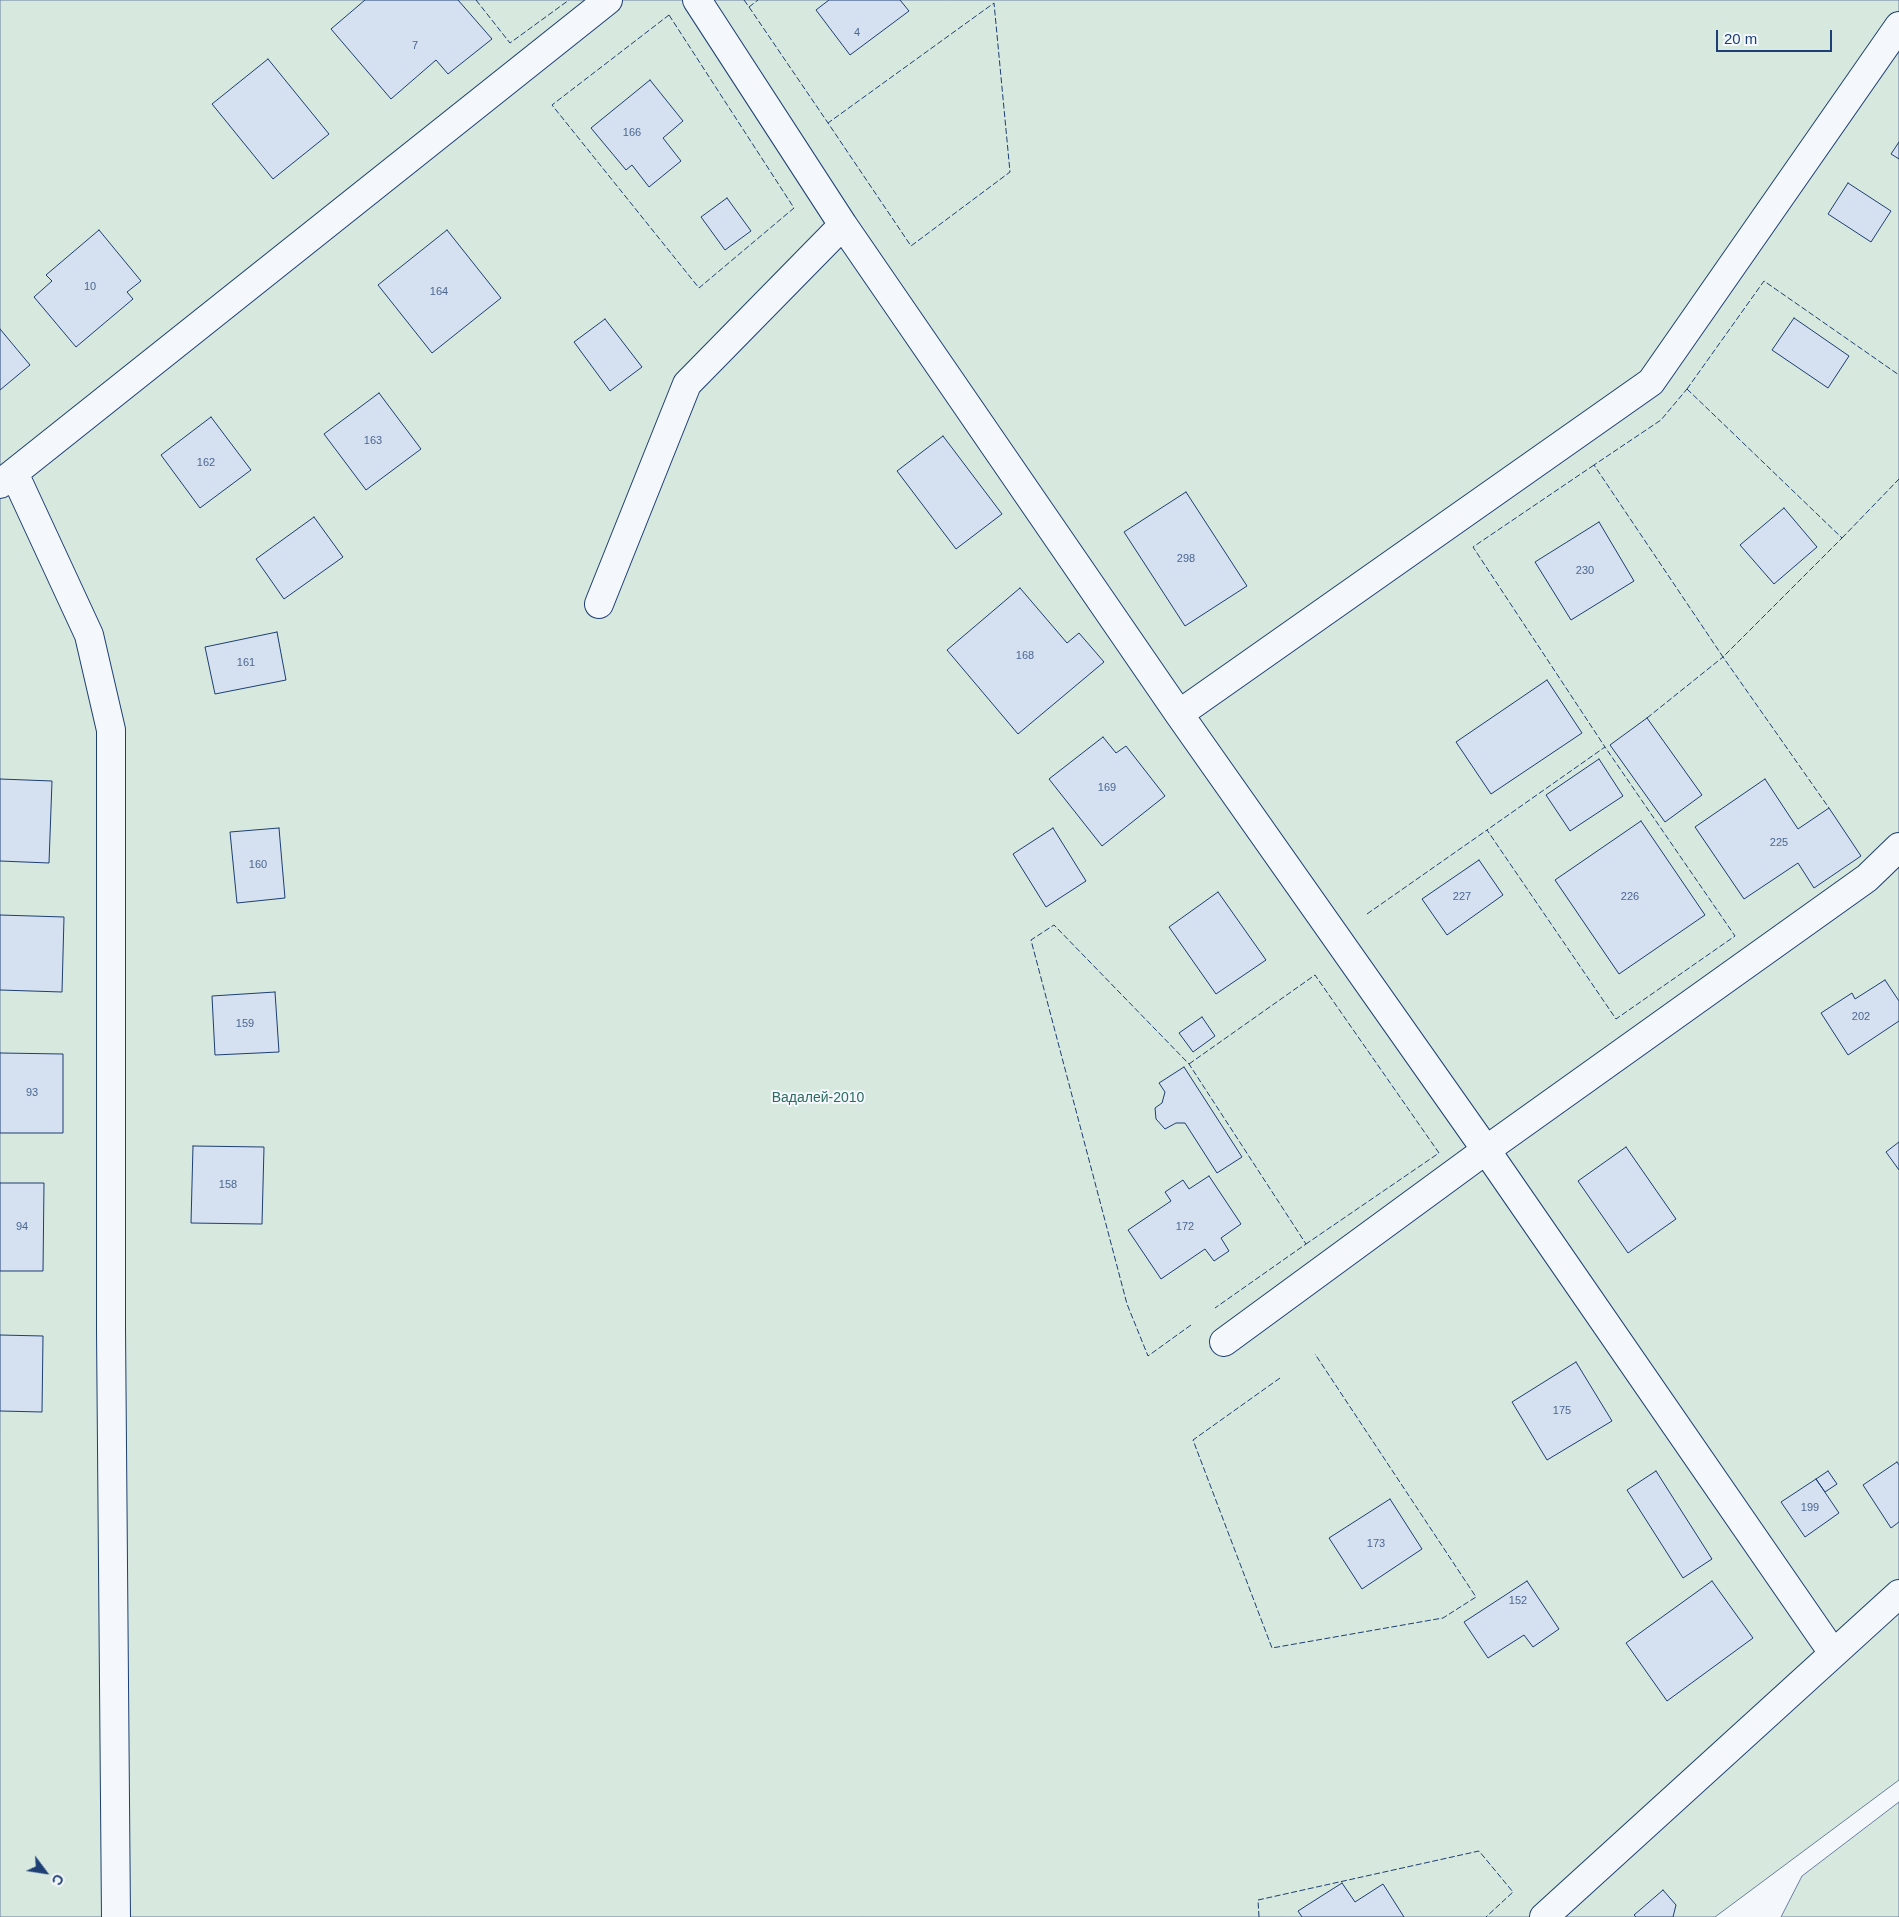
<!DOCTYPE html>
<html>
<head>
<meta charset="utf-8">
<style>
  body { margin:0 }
  #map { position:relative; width:1899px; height:1917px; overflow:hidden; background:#f4f7fb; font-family:Helvetica,sans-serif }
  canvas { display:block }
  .north { position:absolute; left:20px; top:1847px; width:50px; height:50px; -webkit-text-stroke:4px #f4f7fb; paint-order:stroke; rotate:121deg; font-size:14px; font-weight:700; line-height:20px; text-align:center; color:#1d3f73 }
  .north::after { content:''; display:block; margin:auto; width:18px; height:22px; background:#1d3f73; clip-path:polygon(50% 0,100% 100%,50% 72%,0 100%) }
  .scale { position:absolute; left:1716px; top:30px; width:116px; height:22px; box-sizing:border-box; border:2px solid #1d3f73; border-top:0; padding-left:6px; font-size:15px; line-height:18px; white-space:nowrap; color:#1d3f73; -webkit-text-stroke:4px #f4f7fb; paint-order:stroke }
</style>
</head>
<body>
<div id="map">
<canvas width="1899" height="1917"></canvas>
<div class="north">С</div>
<div class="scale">20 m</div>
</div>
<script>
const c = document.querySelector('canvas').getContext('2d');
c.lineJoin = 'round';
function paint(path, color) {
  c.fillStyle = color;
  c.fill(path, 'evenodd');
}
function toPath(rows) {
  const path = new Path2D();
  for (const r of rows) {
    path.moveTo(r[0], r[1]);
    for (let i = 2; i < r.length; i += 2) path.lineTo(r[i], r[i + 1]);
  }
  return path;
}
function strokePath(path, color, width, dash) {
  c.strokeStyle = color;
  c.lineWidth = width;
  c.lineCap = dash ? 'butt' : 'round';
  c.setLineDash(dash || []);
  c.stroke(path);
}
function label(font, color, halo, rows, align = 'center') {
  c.font = font + ' Helvetica,sans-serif';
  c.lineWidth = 4;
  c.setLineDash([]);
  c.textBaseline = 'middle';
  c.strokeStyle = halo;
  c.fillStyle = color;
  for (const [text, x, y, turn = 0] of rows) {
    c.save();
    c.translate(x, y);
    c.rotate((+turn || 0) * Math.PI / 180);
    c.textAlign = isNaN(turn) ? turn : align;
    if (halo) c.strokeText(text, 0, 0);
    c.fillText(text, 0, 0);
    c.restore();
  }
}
const green = toPath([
  [0,0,1899,0,1899,1780,1715,1917,0,1917,0,0],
  [1899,1802,1899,1917,1781,1917,1802,1876,1899,1802]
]);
paint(green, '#d7e8df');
strokePath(green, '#687fa3', 1);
const building = toPath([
  [365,0,458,0,492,39,448,74,436,60,391,99,331,29,365,0],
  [829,0,900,0,909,11,850,55,816,10,829,0],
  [268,59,329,134,273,179,212,104,268,59],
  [650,80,683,121,663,138,681,161,649,187,632,165,626,170,591,128,650,80],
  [1899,142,1899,159,1891,154,1899,142],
  [1848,183,1891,211,1871,242,1828,214,1848,183],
  [727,198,751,231,725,250,701,217,727,198],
  [99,230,141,281,127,292,133,299,76,347,34,297,52,281,46,275,99,230],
  [447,230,501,298,432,353,378,285,447,230],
  [1794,318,1849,356,1828,388,1772,350,1794,318],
  [605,319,642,367,610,391,574,342,605,319],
  [0,329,30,365,0,390,0,329],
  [379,393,421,449,366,490,324,434,379,393],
  [211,417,251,470,200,508,161,455,211,417],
  [943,436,1002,514,956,549,897,471,943,436],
  [1186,492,1247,586,1185,626,1124,532,1186,492],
  [1784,508,1817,547,1774,584,1740,545,1784,508],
  [314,517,343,557,284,599,256,559,314,517],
  [1599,522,1634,581,1571,620,1535,562,1599,522],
  [1020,588,1067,643,1079,633,1104,662,1018,734,947,650,1020,588],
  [277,632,286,680,215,694,205,647,277,632],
  [1547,680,1582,733,1491,794,1456,742,1547,680],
  [1647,718,1702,795,1665,822,1610,745,1647,718],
  [1103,737,1116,753,1126,746,1165,796,1102,846,1049,779,1103,737],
  [1599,759,1623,796,1570,831,1546,795,1599,759],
  [0,779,52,781,49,863,0,861,0,779],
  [1765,779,1798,829,1829,808,1861,856,1814,888,1798,863,1744,899,1695,827,1765,779],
  [1641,821,1705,915,1619,974,1555,880,1641,821],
  [279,828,285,898,237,903,230,832,279,828],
  [1053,828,1086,881,1046,907,1013,854,1053,828],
  [1479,860,1503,895,1447,935,1422,899,1479,860],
  [1218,892,1266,960,1216,994,1169,927,1218,892],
  [0,915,64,917,62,992,0,990,0,915],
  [1885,980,1899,1001,1899,1021,1848,1055,1821,1013,1852,993,1855,999,1885,980],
  [275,992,279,1052,215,1055,212,996,275,992],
  [1202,1017,1215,1036,1193,1052,1179,1033,1202,1017],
  [0,1053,63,1054,63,1133,0,1133,0,1053],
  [1184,1067,1242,1157,1217,1173,1185,1123,1176,1123,1165,1129,1156,1119,1155,1108,1162,1103,1165,1092,1159,1083,1184,1067],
  [1899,1142,1899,1170,1886,1152,1899,1142],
  [193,1146,264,1147,262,1224,191,1223,193,1146],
  [1626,1147,1676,1219,1628,1253,1578,1181,1626,1147],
  [1209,1176,1241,1224,1221,1238,1229,1251,1214,1261,1205,1249,1161,1279,1128,1230,1171,1201,1165,1192,1183,1180,1189,1189,1209,1176],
  [0,1183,44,1183,43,1271,0,1271,0,1183],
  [0,1335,43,1336,42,1412,0,1411,0,1335],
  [1576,1362,1612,1421,1547,1460,1512,1402,1576,1362],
  [1897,1462,1899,1465,1899,1522,1891,1528,1863,1485,1897,1462],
  [1656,1471,1712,1559,1683,1578,1627,1490,1656,1471],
  [1828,1471,1837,1484,1825,1492,1816,1479,1828,1471],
  [1816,1479,1839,1513,1805,1537,1781,1502,1816,1479],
  [1390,1499,1422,1549,1362,1589,1329,1538,1390,1499],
  [1527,1581,1559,1629,1533,1647,1524,1635,1488,1658,1464,1622,1527,1581],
  [1712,1581,1753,1638,1667,1701,1626,1643,1712,1581],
  [1342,1883,1355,1902,1383,1884,1404,1917,1302,1917,1298,1911,1342,1883],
  [1663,1890,1676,1905,1673,1917,1636,1917,1634,1915,1663,1890]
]);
paint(building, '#d5e0f0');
strokePath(building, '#1d3f73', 1);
const minor = toPath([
  [697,0,843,225,1179,714,1486,1150,1833,1653],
  [14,473,89,635,111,730,111,1329,116,1917],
  [0,484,608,0],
  [599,604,687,384,843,225],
  [1179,714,1651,382,1899,26],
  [1224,1342,1486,1150,1867,878,1899,847],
  [1544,1917,1899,1594]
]);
strokePath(minor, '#1d3f73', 30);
strokePath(minor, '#f4f7fb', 28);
strokePath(toPath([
  [476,0,510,43,569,0],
  [744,0,749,7,758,0],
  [749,7,828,123,911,246,1010,172,994,3,828,123],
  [669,15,794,208,699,288,552,105,669,15],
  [1687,389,1842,538,1723,657,1594,465,1661,420,1687,389],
  [1687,389,1764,281,1899,375],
  [1594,465,1473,547,1605,747],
  [1842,538,1899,479],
  [1647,718,1723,657,1829,808],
  [1367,914,1487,830,1616,1019,1735,936,1605,747,1487,830],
  [1189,1064,1315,975,1439,1153,1306,1244],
  [1191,1325,1148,1356,1127,1304,1031,940,1054,925,1189,1064,1306,1244,1215,1308],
  [1280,1378,1193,1440,1272,1648,1443,1618,1476,1597,1315,1354],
  [1259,1917,1258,1900,1479,1851,1513,1892,1486,1917]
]), '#1d3f73', 1, [6, 2.5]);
label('11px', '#4b6792', null, [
  ["4",857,33],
  ["7",415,46],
  ["166",632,133],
  ["10",90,287],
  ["164",439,292],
  ["163",373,441],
  ["162",206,463],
  ["298",1186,559],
  ["230",1585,571],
  ["168",1025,656],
  ["161",246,663],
  ["169",1107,788],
  ["225",1779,843],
  ["160",258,865],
  ["227",1462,897],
  ["226",1630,897],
  ["202",1861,1017],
  ["159",245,1024],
  ["93",32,1093],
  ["158",228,1185],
  ["94",22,1227],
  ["172",1185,1227],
  ["175",1562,1411],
  ["199",1810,1508],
  ["173",1376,1544],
  ["152",1518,1601]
]);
label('14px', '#2c6c60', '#f4f7fb', [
  ["Вадалей-2010",818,1098]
]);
</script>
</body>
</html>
